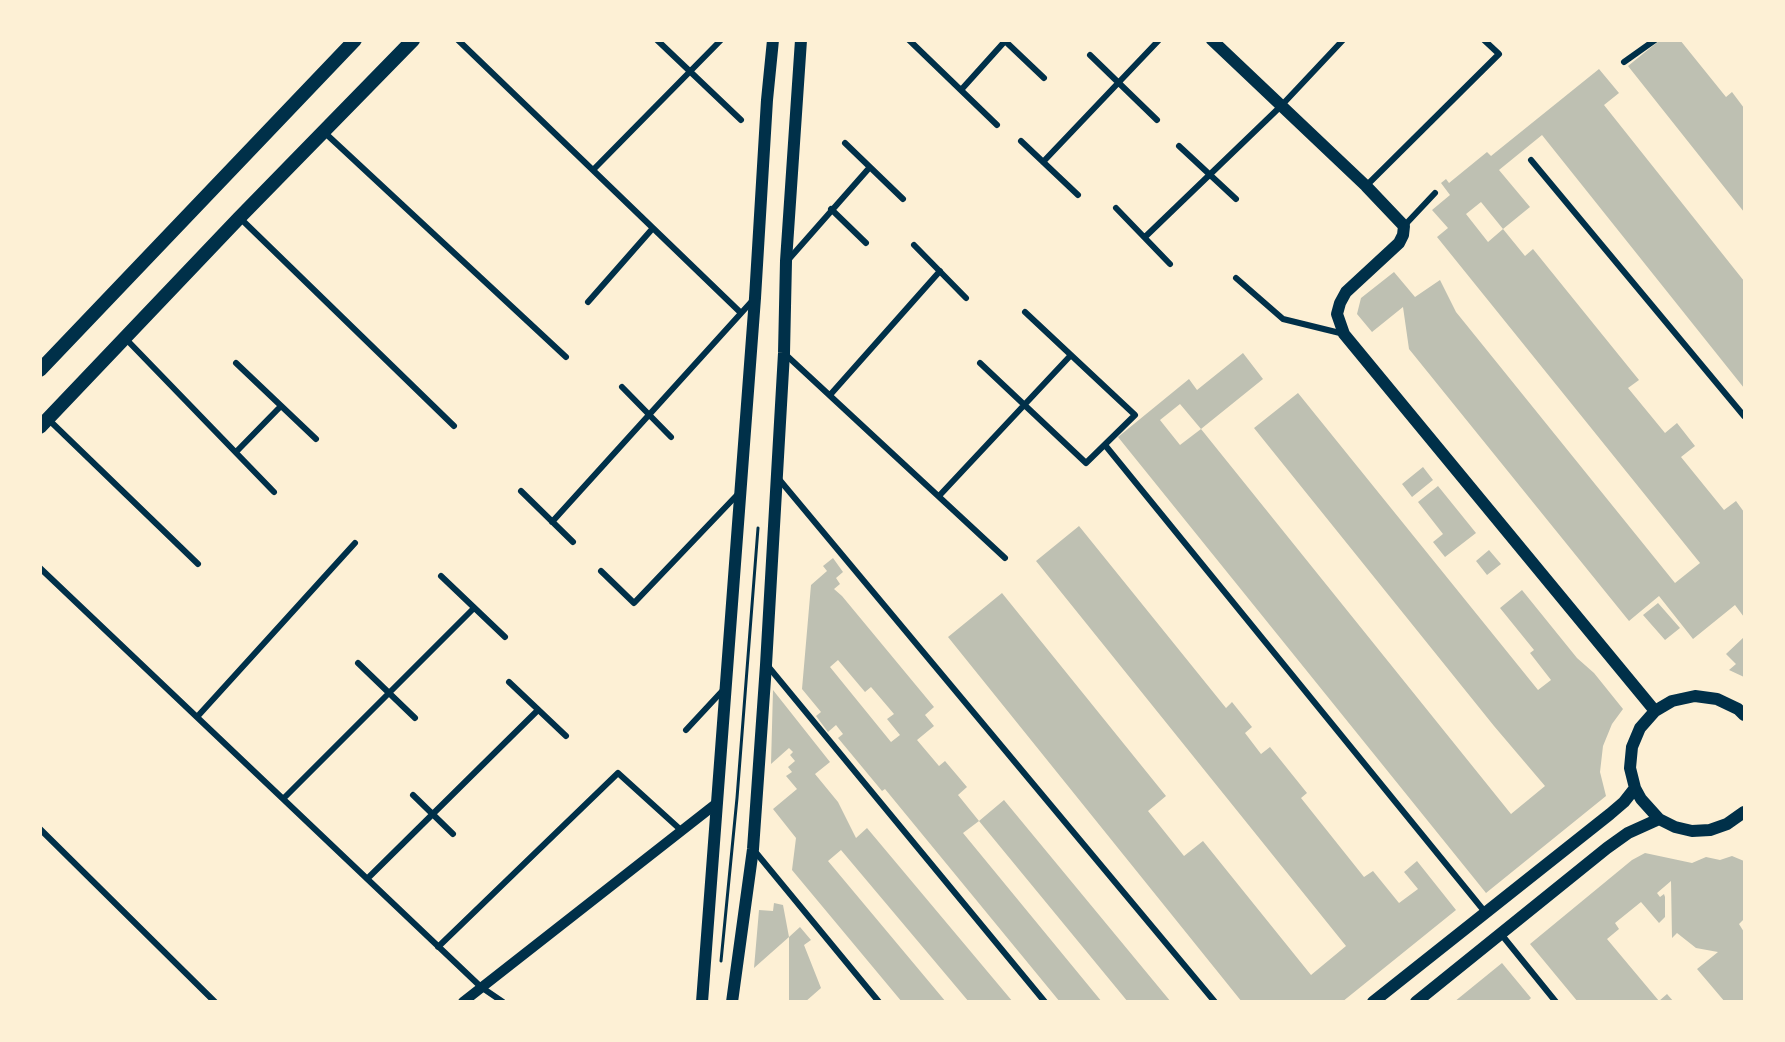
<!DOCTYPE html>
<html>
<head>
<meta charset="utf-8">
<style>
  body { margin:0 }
  #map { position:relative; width:1785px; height:1042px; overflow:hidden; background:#fdf0d5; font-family:Commissioner,sans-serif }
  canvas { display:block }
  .frame { position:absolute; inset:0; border:42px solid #fdf0d5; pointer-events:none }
</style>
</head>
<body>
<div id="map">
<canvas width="1785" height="1042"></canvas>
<div class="frame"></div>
</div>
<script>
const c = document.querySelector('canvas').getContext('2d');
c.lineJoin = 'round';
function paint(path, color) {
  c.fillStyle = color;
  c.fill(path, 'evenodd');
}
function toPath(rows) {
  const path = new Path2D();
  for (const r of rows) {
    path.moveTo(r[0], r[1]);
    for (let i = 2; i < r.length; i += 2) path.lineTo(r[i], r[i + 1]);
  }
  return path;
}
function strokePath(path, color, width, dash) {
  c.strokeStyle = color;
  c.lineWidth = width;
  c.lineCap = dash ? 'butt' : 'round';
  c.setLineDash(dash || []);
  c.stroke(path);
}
paint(toPath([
  [1660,40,1680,40,1726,97,1732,92,1744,108,1744,212,1628,66],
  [1599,69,1619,93,1604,105,1744,281,1744,388,1542,135,1499,170,1530,207,1503,229,1481,202,1466,214,1488,242,1503,229,1525,256,1533,249,1639,380,1628,388,1665,433,1677,423,1695,446,1681,457,1724,510,1736,501,1744,512,1744,617,1735,605,1693,639,1659,596,1629,621,1409,349,1403,307,1372,332,1357,314,1361,298,1394,272,1415,297,1440,280,1456,312,1675,583,1700,563,1437,237,1448,228,1432,210,1450,195,1441,183,1446,179,1449,183,1487,152,1491,156],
  [1243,353,1263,379,1201,429,1511,814,1545,786,1494,726,1254,428,1298,393,1538,690,1551,680,1530,653,1534,650,1500,608,1522,590,1577,658,1594,673,1623,709,1612,724,1603,746,1600,772,1606,796,1486,893,1118,437,1189,379,1197,390],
  [1180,404,1201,429,1180,445,1160,420],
  [1423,467,1433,480,1412,497,1402,484],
  [1438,486,1476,533,1445,557,1433,542,1443,534,1418,502],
  [1079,526,1226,708,1232,702,1252,727,1245,733,1261,754,1270,747,1307,793,1301,798,1364,877,1373,871,1399,903,1418,889,1404,872,1417,861,1456,910,1342,1002,1242,1002,948,637,1002,593,1166,796,1148,811,1184,856,1203,841,1311,975,1346,946,1036,561],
  [1489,550,1501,564,1487,575,1476,561],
  [833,558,843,572,836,578,840,584,834,589,842,596,934,707,925,715,934,726,917,740,939,766,945,761,967,787,958,795,979,821,1004,800,1171,1002,1128,1002,979,821,963,833,1102,1002,1060,1002,885,789,882,791,838,738,843,734,836,725,828,732,816,716,821,712,802,689,811,585,827,571,823,566],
  [838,660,865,692,871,687,894,714,887,719,900,735,891,742,830,667],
  [1658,603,1680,628,1665,640,1643,615],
  [1744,637,1744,677,1729,670,1736,664,1726,654],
  [773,690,830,762,815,774,838,802,856,838,867,828,1013,1002,969,1002,841,850,828,861,946,1002,902,1002,792,870,796,838,773,809,797,789,786,776,792,772,788,767,795,761,790,755,793,752,789,748,771,764],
  [1645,853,1692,863,1706,857,1720,860,1732,856,1744,861,1744,919,1739,924,1744,932,1744,1002,1725,1002,1697,969,1718,952,1696,948,1677,933,1672,938,1671,881,1657,893,1660,897,1664,894,1665,897,1665,917,1659,923,1641,902,1615,923,1619,929,1607,939,1659,1001,1667,994,1674,1002,1578,1002,1530,944,1632,860],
  [774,903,783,905,789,937,754,968,759,910,773,911],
  [800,927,811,940,804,945,821,988,805,1002,789,1002,789,937],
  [1502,963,1531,998,1527,1002,1454,1002]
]), '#bec0b2');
strokePath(toPath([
  [721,961,737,798,758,528]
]), '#003049', 3);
strokePath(toPath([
  [458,40,741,313],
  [657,40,741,120],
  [909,40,997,125],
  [1004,40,1044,78],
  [1090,55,1157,120],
  [1624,62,1655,40],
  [961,90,1006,40],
  [324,132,566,357],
  [1021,141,1078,195],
  [845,143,903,199],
  [1179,146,1236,199],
  [1531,160,1744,416],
  [1043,162,1159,40],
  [593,170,721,40],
  [1366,186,1499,54,1484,40],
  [1116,208,1170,264],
  [831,209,866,243],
  [240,218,454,426],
  [1404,226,1435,193],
  [1145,237,1281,106,1343,40],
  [914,245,966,298],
  [789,259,870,167],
  [1236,278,1283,319,1344,334],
  [588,302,653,228],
  [125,338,274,492],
  [785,354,1005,558],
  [236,363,316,439],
  [980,363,1086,463,1135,415,1025,312],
  [622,387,671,437],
  [830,395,940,271],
  [48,419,198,564],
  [1105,445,1485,912],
  [236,452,281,406],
  [778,478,1215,1002],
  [521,491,573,542],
  [939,496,1071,355],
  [552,522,753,300],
  [40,568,481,987,503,1002],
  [601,571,634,603,738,494],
  [441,576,505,637],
  [358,663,415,718],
  [767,665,1045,1002],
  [509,682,566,736],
  [197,717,355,543],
  [686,730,725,688],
  [413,795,453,834],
  [283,799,474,608],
  [40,829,215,1002],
  [753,849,879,1002],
  [367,879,538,710],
  [1501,934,1556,1002],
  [438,947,618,773,682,831]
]), '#003049', 6);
strokePath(toPath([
  [463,1002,717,803]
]), '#003049', 10);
strokePath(toPath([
  [1212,40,1366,186,1404,226,1403,235,1399,243,1346,292,1340,303,1337,314,1344,334,1655,711],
  [1744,715,1738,709,1717,699,1695,696,1672,701,1655,711,1640,728,1632,747,1630,768,1635,788,1641,799,1659,819,1675,827,1692,831,1710,830,1727,824,1744,812],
  [702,1002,755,298,767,100,773,40],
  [732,1002,753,849,766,665,784,353,786,261,801,40],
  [1373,1002,1610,814,1624,802,1635,788],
  [1416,1002,1607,848,1628,833,1659,819]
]), '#003049', 12);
strokePath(toPath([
  [40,370,355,40],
  [40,427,239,218,413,40]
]), '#003049', 14);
</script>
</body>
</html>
